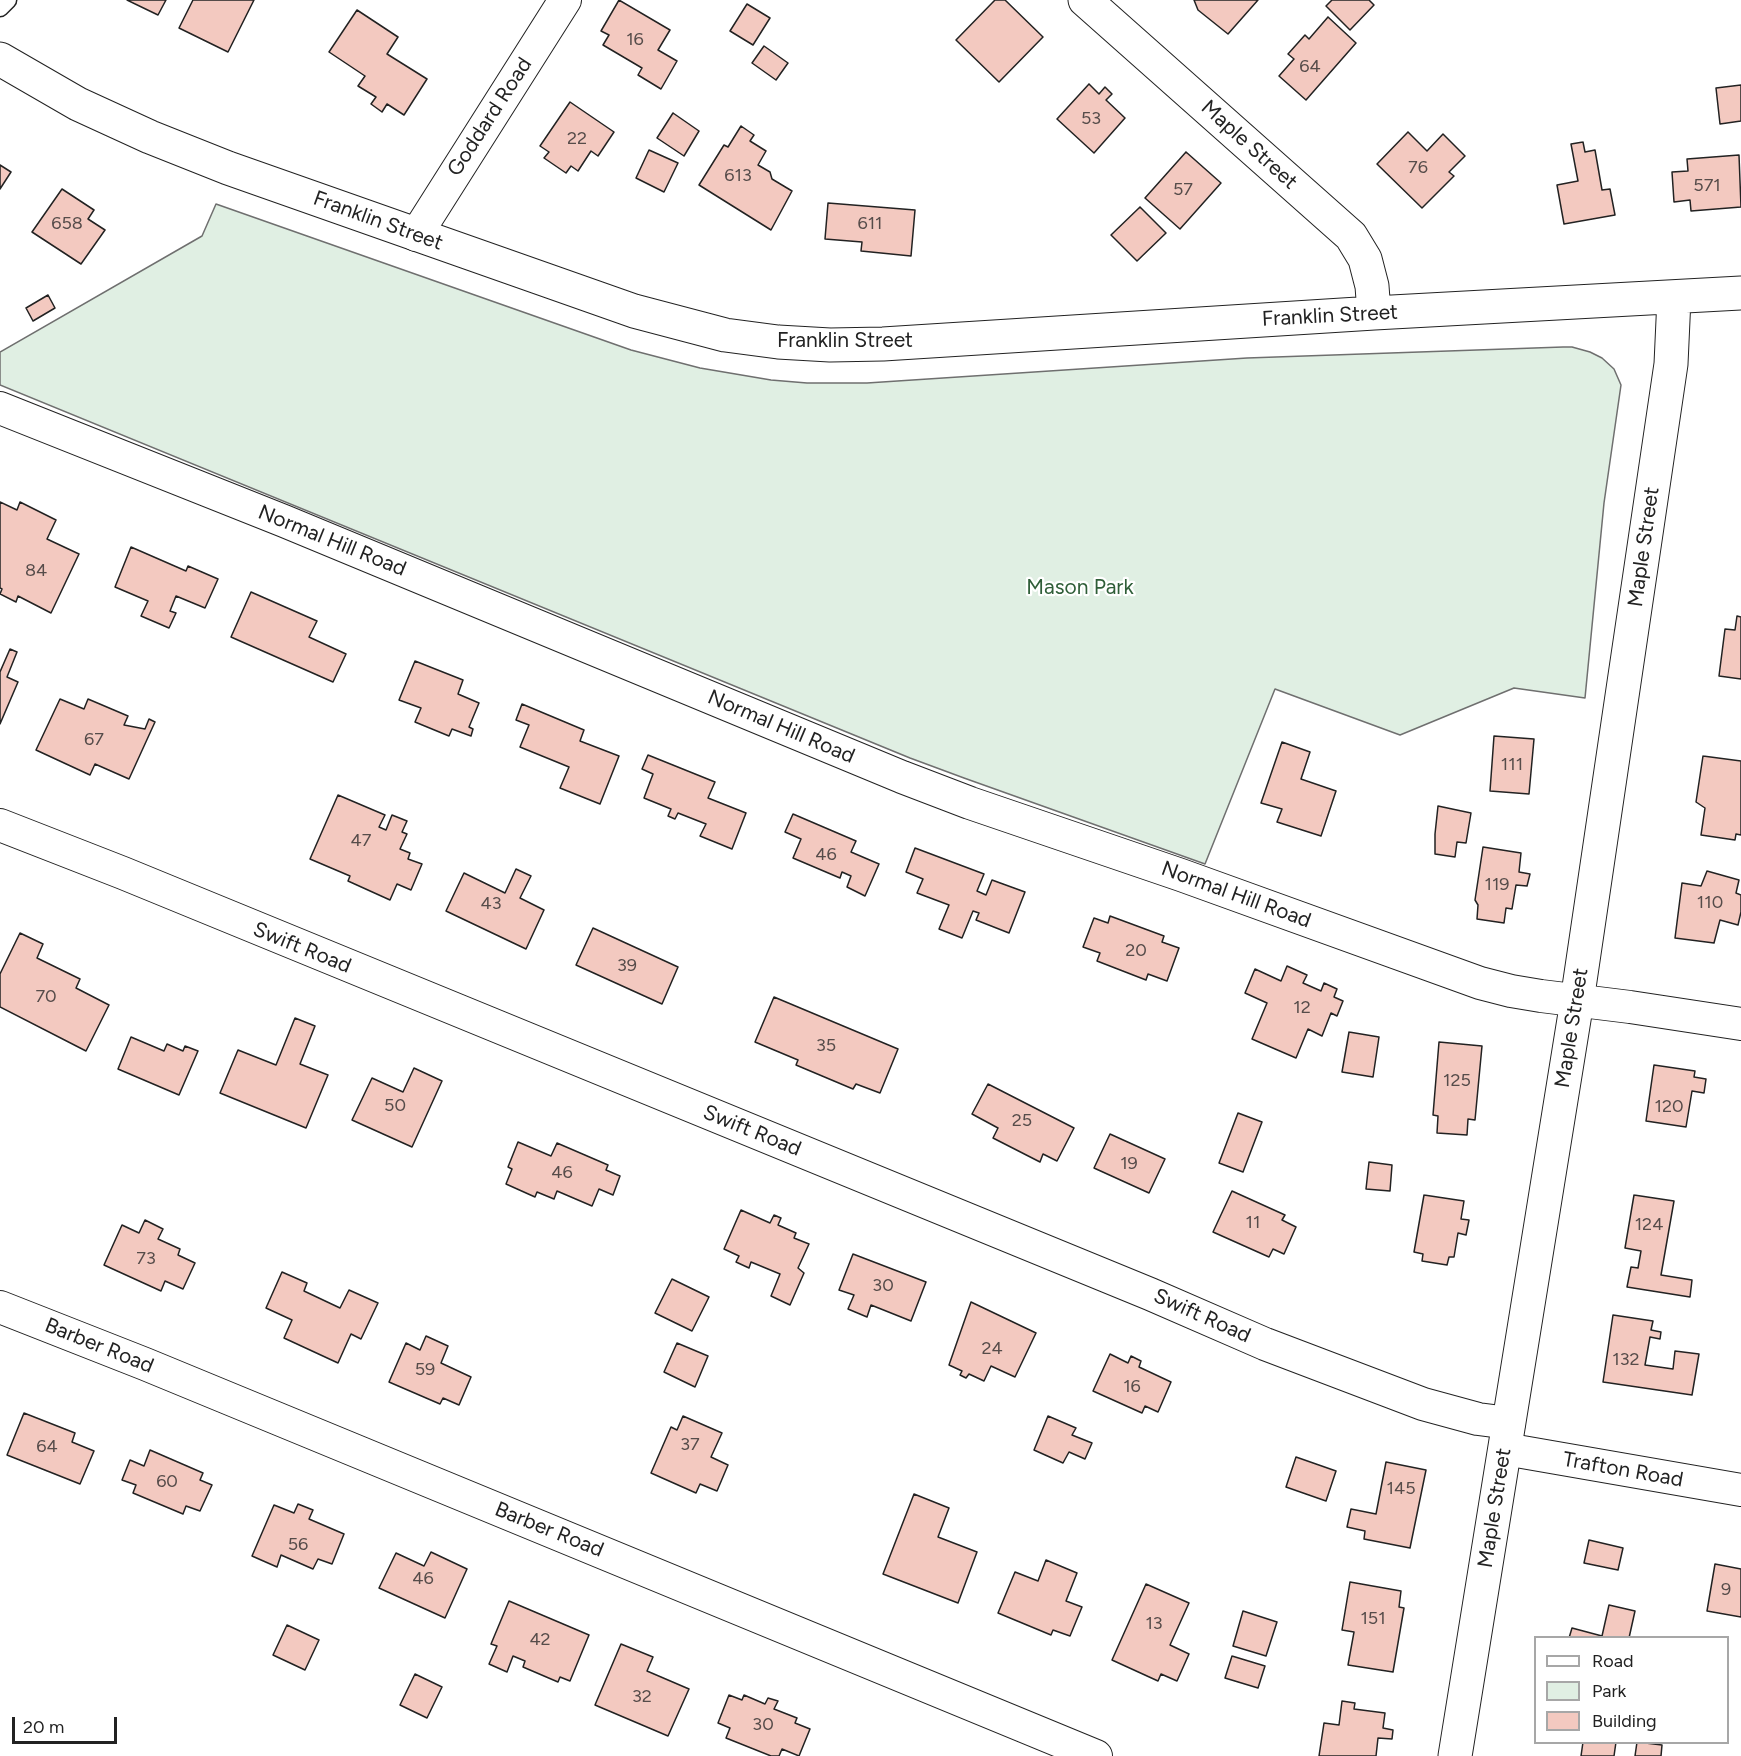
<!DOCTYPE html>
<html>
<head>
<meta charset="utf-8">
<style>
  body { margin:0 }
  #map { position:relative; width:1741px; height:1756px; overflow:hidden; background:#fff; font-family:Figtree,sans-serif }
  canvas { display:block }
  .legend { position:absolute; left:1534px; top:1636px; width:195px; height:108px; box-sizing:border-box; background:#fff; border:2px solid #a7a7a7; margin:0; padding:8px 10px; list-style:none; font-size:18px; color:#222 }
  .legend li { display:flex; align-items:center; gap:12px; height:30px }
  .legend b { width:30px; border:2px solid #a7a7a7 }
  .scale { position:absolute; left:12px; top:1717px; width:105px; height:27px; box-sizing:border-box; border:3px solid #222; border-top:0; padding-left:8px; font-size:18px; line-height:21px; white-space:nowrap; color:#222; -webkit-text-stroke:4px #fff; paint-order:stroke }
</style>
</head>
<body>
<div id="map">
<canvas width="1741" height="1756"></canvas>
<ul class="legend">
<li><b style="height:8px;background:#fff"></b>Road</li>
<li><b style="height:16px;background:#e0efe3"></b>Park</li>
<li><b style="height:16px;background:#f3c9c0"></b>Building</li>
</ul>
<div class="scale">20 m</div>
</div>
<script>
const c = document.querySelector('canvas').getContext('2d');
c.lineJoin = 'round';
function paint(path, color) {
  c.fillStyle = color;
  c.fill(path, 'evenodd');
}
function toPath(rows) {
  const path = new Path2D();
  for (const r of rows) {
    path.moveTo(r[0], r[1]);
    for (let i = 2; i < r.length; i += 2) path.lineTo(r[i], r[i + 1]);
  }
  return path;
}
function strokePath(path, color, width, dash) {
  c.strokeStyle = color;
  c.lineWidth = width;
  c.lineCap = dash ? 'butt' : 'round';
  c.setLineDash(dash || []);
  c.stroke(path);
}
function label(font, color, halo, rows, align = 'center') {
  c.font = font + ' Figtree,sans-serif';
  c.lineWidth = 4.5;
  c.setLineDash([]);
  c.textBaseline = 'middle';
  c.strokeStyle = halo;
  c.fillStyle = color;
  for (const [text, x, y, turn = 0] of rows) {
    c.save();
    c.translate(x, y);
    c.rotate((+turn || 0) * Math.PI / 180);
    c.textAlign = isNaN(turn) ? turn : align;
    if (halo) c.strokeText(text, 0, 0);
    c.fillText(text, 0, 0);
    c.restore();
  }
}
const green = toPath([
  [216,204,631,350,700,368,771,380,807,383,867,383,1247,358,1563,347,1572,347,1590,352,1602,358,1614,369,1621,385,1604,503,1585,698,1514,688,1400,735,1275,689,1205,864,964,778,910,758,0,385,0,352,202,236,216,204]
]);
paint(green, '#e0efe3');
strokePath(green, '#6f6f6f', 1.5);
const building = toPath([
  [127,0,166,0,158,15,127,0],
  [193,0,254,0,228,52,179,28,193,0],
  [619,0,670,30,658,50,677,61,661,89,638,75,642,68,603,45,609,35,601,31,619,0],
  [995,0,1005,0,1043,37,999,82,956,40,995,0],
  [1194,0,1258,0,1228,34,1198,10,1194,0],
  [1332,0,1369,0,1374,5,1350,30,1326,6,1332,0],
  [747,4,770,18,753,45,730,31,747,4],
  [357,10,398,37,387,54,427,79,404,115,387,104,382,112,371,104,376,97,358,86,365,76,329,52,357,10],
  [1328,17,1356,43,1306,100,1279,76,1294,59,1288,54,1305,35,1309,39,1328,17],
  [764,46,788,63,776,80,752,63,764,46],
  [1089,84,1099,94,1105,87,1112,94,1106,100,1125,118,1094,153,1057,119,1089,84],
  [1741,85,1741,121,1720,124,1716,88,1741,85],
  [570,102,614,132,598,156,591,151,578,171,571,166,566,173,544,158,549,152,540,146,570,102],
  [673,113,699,131,684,156,657,138,673,113],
  [741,126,754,135,750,141,766,151,758,165,770,172,772,179,792,191,771,230,699,185,724,145,728,147,741,126],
  [1408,132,1427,151,1443,134,1465,156,1449,172,1454,176,1422,208,1377,164,1408,132],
  [1583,142,1585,152,1595,150,1602,190,1610,189,1615,215,1564,224,1557,185,1578,181,1571,144,1583,142],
  [649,150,678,163,664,192,636,178,649,150],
  [1186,152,1221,183,1180,229,1145,198,1186,152],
  [1739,155,1741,207,1691,211,1690,200,1674,202,1672,172,1688,171,1687,159,1739,155],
  [0,165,11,172,0,189,0,165],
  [62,189,94,210,88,219,105,230,81,264,32,232,62,189],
  [828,203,915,210,911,256,861,251,862,242,825,239,828,203],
  [1140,207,1166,233,1137,261,1111,235,1140,207],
  [48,295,55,308,33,321,26,308,48,295],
  [0,502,17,510,20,502,56,520,47,539,79,554,51,613,18,596,16,602,0,594,2,589,0,588,0,502],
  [131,547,186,571,188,566,218,579,205,608,176,596,170,611,176,613,169,628,141,616,148,601,115,587,131,547],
  [251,592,317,621,309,637,346,654,333,682,231,637,251,592],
  [1737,616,1741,617,1741,679,1719,676,1725,629,1735,630,1737,616],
  [10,649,17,652,7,677,18,682,0,724,0,672,10,649],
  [415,661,463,680,458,694,479,703,469,727,473,729,471,736,452,729,449,736,415,722,421,708,399,700,415,661],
  [60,699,84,709,88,699,128,716,124,725,145,729,149,719,155,722,129,779,95,764,90,775,36,750,60,699],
  [522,704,584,730,580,741,619,756,600,804,560,788,569,767,520,747,529,725,516,720,522,704],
  [1494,736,1534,739,1529,794,1490,791,1494,736],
  [1282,742,1310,752,1301,779,1336,791,1321,836,1277,822,1282,809,1261,803,1282,742],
  [648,755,715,782,708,798,746,813,732,849,700,836,706,824,678,813,675,819,668,816,671,809,644,798,653,774,642,769,648,755],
  [1703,756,1741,761,1741,835,1736,834,1735,840,1701,835,1705,808,1696,802,1703,756],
  [338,795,385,815,379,827,386,830,392,815,407,821,402,832,407,834,400,849,410,853,408,859,422,864,411,890,397,884,390,900,348,881,350,876,310,859,338,795],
  [1438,806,1471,813,1466,843,1457,842,1455,857,1435,854,1435,834,1438,806],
  [793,814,856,841,851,852,879,864,865,896,847,887,851,876,842,872,840,878,793,858,801,839,785,832,793,814],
  [1483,847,1521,853,1519,872,1530,874,1527,886,1516,885,1512,909,1506,908,1504,923,1477,919,1478,905,1475,900,1483,847],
  [915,848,984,874,977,891,986,895,992,880,1025,892,1009,933,976,920,979,913,973,911,962,938,939,929,949,905,917,893,923,879,906,872,915,848],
  [516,869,531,876,520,898,544,910,526,949,446,911,464,873,505,893,516,869],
  [1707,871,1739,880,1736,893,1741,895,1741,912,1738,925,1720,920,1714,943,1675,938,1682,883,1701,886,1707,871],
  [1110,916,1164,936,1162,942,1179,948,1167,981,1148,974,1146,980,1097,961,1100,953,1083,947,1094,918,1108,923,1110,916],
  [593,928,678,967,662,1004,576,965,593,928],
  [20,933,43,944,37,958,80,979,76,988,109,1005,86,1051,0,1007,0,974,20,933],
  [1287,966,1307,975,1303,983,1321,991,1324,983,1337,989,1334,997,1343,1001,1337,1016,1331,1013,1322,1036,1308,1029,1296,1058,1252,1039,1267,1003,1245,993,1255,969,1281,981,1287,966],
  [774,997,898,1049,880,1093,856,1084,853,1089,796,1065,798,1060,755,1042,774,997],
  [295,1018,315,1026,300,1064,328,1075,306,1128,220,1093,238,1050,276,1065,295,1018],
  [1349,1032,1379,1037,1373,1077,1342,1072,1349,1032],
  [131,1037,164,1051,167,1044,183,1051,185,1046,198,1051,179,1095,118,1069,131,1037],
  [1439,1042,1482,1046,1475,1120,1468,1119,1467,1135,1437,1133,1438,1116,1433,1115,1439,1042],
  [1654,1065,1695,1071,1694,1077,1706,1079,1704,1093,1692,1091,1686,1127,1646,1121,1654,1065],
  [414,1068,442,1081,412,1147,352,1120,372,1078,403,1092,414,1068],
  [988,1084,1074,1128,1057,1161,1043,1154,1040,1162,993,1138,998,1128,972,1114,988,1084],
  [1238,1113,1262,1122,1243,1172,1219,1163,1238,1113],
  [1110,1134,1165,1159,1149,1193,1094,1168,1110,1134],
  [518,1142,551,1156,557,1143,608,1165,606,1170,620,1176,613,1195,599,1189,592,1206,557,1191,554,1199,537,1192,535,1197,506,1184,512,1169,508,1167,518,1142],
  [1369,1162,1392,1165,1390,1191,1366,1189,1369,1162],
  [1232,1191,1285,1215,1282,1220,1296,1227,1284,1254,1273,1249,1269,1257,1213,1232,1232,1191],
  [1424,1195,1464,1201,1461,1219,1469,1220,1466,1235,1458,1233,1454,1257,1449,1257,1447,1265,1422,1261,1423,1254,1414,1252,1424,1195],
  [1634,1195,1674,1201,1661,1275,1692,1280,1690,1297,1627,1287,1631,1267,1638,1268,1641,1251,1625,1248,1634,1195],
  [741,1210,770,1223,774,1215,781,1218,778,1225,796,1233,794,1238,809,1244,798,1268,804,1273,790,1305,771,1296,780,1274,751,1262,749,1268,736,1262,739,1256,724,1249,741,1210],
  [145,1220,163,1229,158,1239,180,1249,178,1255,195,1263,183,1289,165,1281,161,1291,104,1265,122,1225,139,1233,145,1220],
  [853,1254,926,1282,911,1321,871,1305,867,1317,848,1309,854,1295,839,1290,853,1254],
  [282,1272,307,1283,304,1291,340,1308,349,1290,378,1303,361,1339,351,1334,338,1363,284,1338,292,1320,266,1308,282,1272],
  [672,1279,709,1297,692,1331,655,1313,672,1279],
  [971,1302,1036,1333,1015,1377,991,1366,984,1381,969,1374,966,1378,960,1375,962,1371,949,1365,971,1302],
  [1613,1315,1653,1321,1651,1330,1661,1332,1660,1339,1650,1337,1645,1365,1673,1369,1675,1351,1699,1354,1692,1395,1603,1382,1613,1315],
  [426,1336,448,1346,441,1363,471,1377,459,1405,443,1398,440,1404,389,1382,406,1343,420,1350,426,1336],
  [677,1343,708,1356,695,1387,664,1372,677,1343],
  [1110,1354,1128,1363,1131,1356,1141,1361,1139,1367,1171,1382,1158,1412,1145,1406,1142,1413,1093,1391,1110,1354],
  [24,1413,75,1433,72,1442,94,1451,80,1484,7,1455,24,1413],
  [683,1416,722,1433,711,1457,728,1465,717,1491,700,1484,696,1493,651,1473,671,1427,677,1430,683,1416],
  [1048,1416,1076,1428,1072,1435,1092,1443,1085,1459,1069,1452,1063,1463,1034,1450,1048,1416],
  [150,1450,203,1473,200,1480,212,1485,200,1511,186,1506,183,1514,133,1493,136,1485,122,1480,130,1460,144,1466,150,1450],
  [1296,1457,1336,1471,1326,1501,1286,1487,1296,1457],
  [1386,1462,1426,1470,1410,1548,1364,1539,1365,1531,1347,1527,1351,1509,1376,1514,1386,1462],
  [914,1494,949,1508,938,1537,977,1552,958,1603,883,1574,914,1494],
  [298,1504,313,1510,309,1519,344,1534,332,1564,318,1559,313,1569,281,1555,277,1567,252,1556,274,1505,294,1513,298,1504],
  [1589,1540,1623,1548,1618,1570,1584,1563,1589,1540],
  [431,1552,467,1569,445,1618,379,1588,396,1553,424,1566,431,1552],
  [1046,1560,1077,1573,1066,1601,1082,1607,1070,1636,1053,1630,1051,1635,998,1613,1015,1572,1038,1581,1046,1560],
  [1715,1564,1741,1569,1741,1617,1707,1611,1715,1564],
  [1350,1582,1401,1591,1399,1607,1404,1608,1393,1672,1348,1665,1354,1632,1342,1630,1350,1582],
  [1146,1584,1189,1603,1170,1645,1189,1654,1177,1681,1161,1674,1158,1681,1112,1660,1146,1584],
  [509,1601,589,1635,570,1681,560,1677,558,1682,523,1667,525,1661,513,1656,507,1672,489,1664,497,1646,491,1644,509,1601],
  [1609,1605,1635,1611,1629,1638,1569,1638,1572,1628,1602,1636,1609,1605],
  [1243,1611,1277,1622,1266,1656,1233,1646,1243,1611],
  [287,1625,319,1640,305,1670,273,1655,287,1625],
  [621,1644,653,1657,647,1671,689,1689,668,1736,595,1705,621,1644],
  [1232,1656,1265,1666,1258,1688,1225,1678,1232,1656],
  [415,1674,442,1687,427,1718,400,1705,415,1674],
  [729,1695,742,1700,744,1695,765,1704,768,1698,778,1701,774,1709,797,1718,795,1723,810,1729,799,1756,782,1749,779,1756,771,1756,726,1738,730,1728,718,1723,729,1695],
  [1342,1701,1355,1703,1354,1709,1385,1713,1383,1728,1393,1730,1392,1739,1378,1738,1376,1756,1319,1756,1324,1723,1339,1725,1342,1701],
  [1583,1742,1616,1742,1614,1756,1581,1756,1583,1742],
  [1637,1742,1662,1745,1661,1756,1635,1756,1637,1742]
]);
paint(building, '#f3c9c0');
strokePath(building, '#222', 1.5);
const service = toPath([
  [0,8,8,0]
]);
const minor = toPath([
  [416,235,565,0],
  [0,408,284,521,902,777,970,803,1181,875,1480,983,1511,991,1541,996,1630,1007,1741,1024],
  [0,825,123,873,1150,1294,1265,1344,1423,1404,1478,1419,1509,1423],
  [0,1307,145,1364,1096,1756],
  [1505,1449,1741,1490]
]);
const tertiary = toPath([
  [1085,0,1351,236,1365,259,1372,286,1374,313],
  [0,59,78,104,150,137,228,168,634,311,725,335,778,342,830,345,883,344,1374,313,1741,293],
  [1455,1756,1577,1001,1671,364,1674,298]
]);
strokePath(service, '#222', 19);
strokePath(minor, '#222', 34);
strokePath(tertiary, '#222', 35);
strokePath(service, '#fff', 16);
strokePath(minor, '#fff', 32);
strokePath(tertiary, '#fff', 33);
label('18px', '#564c4a', null, [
  ["16",635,40],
  ["64",1310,67],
  ["53",1091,119],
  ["22",577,139],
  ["76",1418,168],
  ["613",738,176],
  ["571",1707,186],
  ["57",1183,190],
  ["658",67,224],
  ["611",870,224],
  ["84",36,571],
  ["67",94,740],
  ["111",1512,765],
  ["47",361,841],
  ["46",826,855],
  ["119",1497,885],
  ["110",1710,903],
  ["43",491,904],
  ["20",1136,951],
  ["39",627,966],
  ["70",46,997],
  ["12",1302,1008],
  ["35",826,1046],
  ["125",1457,1081],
  ["50",395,1106],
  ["120",1669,1107],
  ["25",1022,1121],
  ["19",1129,1164],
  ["46",562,1173],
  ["11",1253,1223],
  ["124",1649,1225],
  ["73",146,1259],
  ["30",883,1286],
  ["24",992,1349],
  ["132",1626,1360],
  ["59",425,1370],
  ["16",1132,1387],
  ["37",690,1445],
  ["64",47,1447],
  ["60",167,1482],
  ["145",1401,1489],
  ["56",298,1545],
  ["46",423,1579],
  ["9",1726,1590],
  ["151",1373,1619],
  ["13",1154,1624],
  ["42",540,1640],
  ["32",642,1697],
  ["30",763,1725]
]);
label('21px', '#222', '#fff', [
  ["Goddard Road",490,117,-57],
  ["Maple Street",1249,145,42],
  ["Franklin Street",378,221,20],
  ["Franklin Street",1330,316,-3],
  ["Franklin Street",845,341],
  ["Normal Hill Road",332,541,22],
  ["Maple Street",1644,547,-82],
  ["Normal Hill Road",781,727,23],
  ["Normal Hill Road",1236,895,20],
  ["Swift Road",302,948,22],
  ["Maple Street",1572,1028,-81],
  ["Swift Road",752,1131,22],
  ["Swift Road",1202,1316,24],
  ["Barber Road",99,1346,22],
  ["Trafton Road",1623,1470,10],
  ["Maple Street",1495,1508,-81],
  ["Barber Road",549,1530,22]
]);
label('21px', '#2f5e38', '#fff', [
  ["Mason Park",1080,588]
]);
</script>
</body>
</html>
